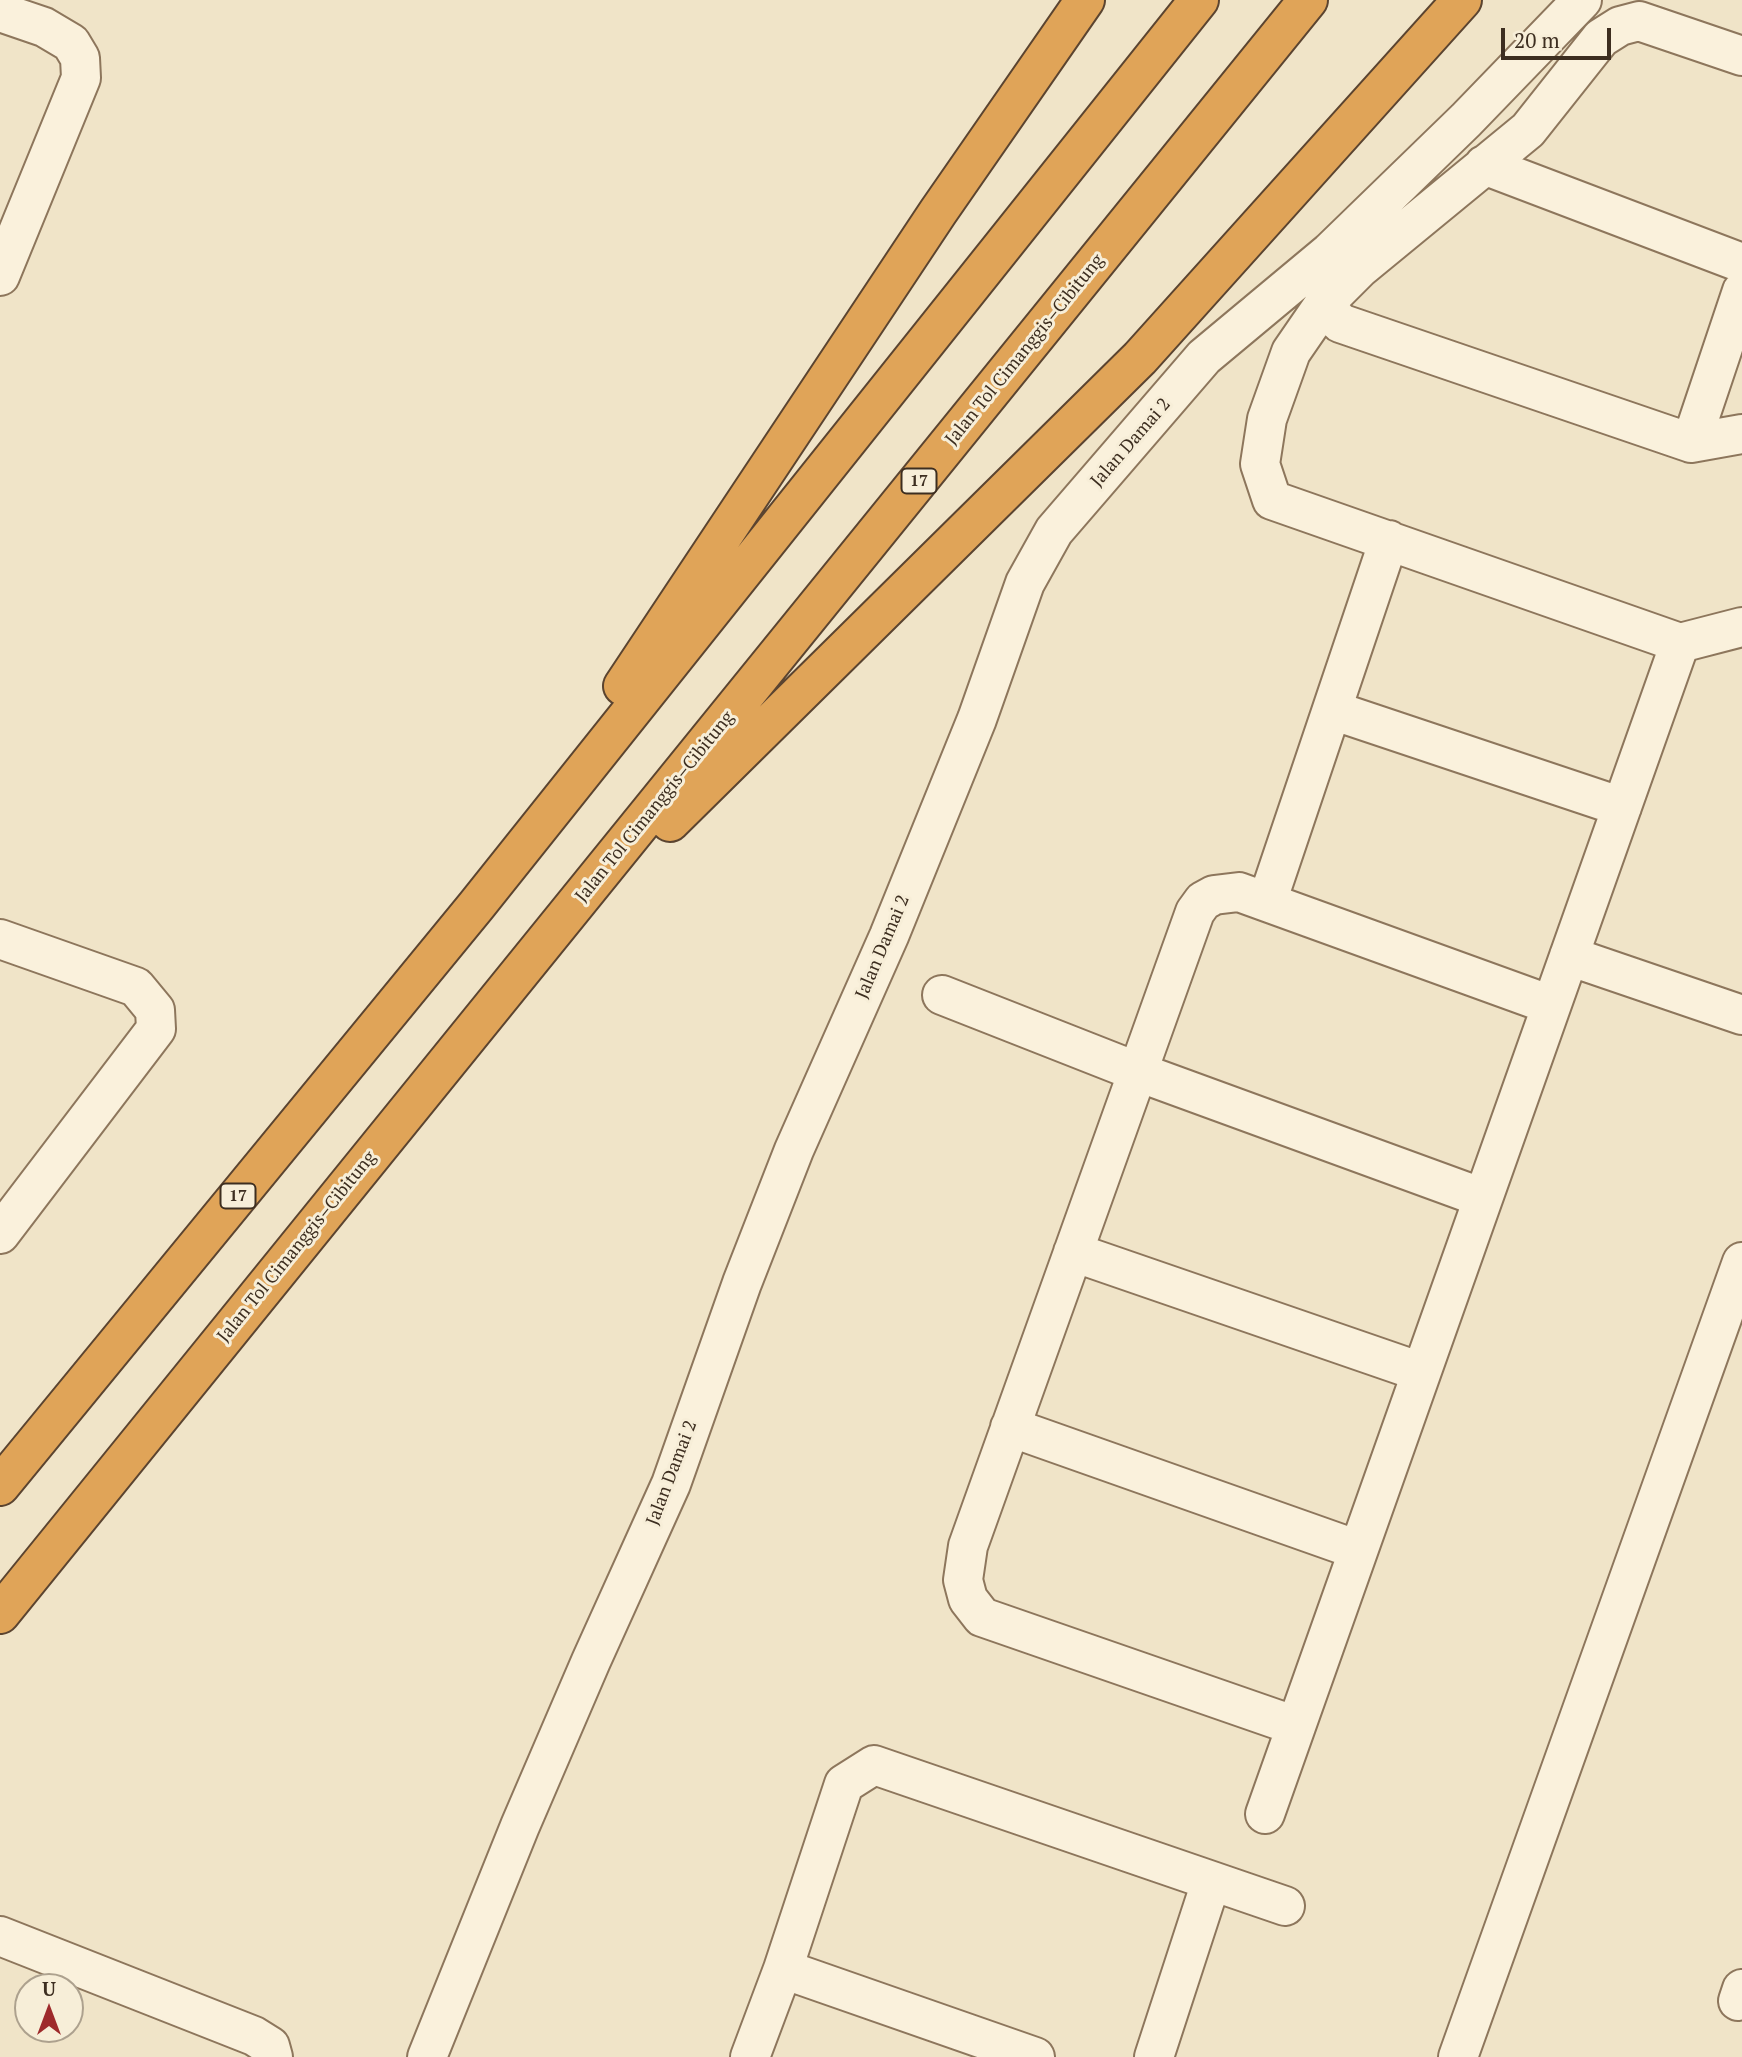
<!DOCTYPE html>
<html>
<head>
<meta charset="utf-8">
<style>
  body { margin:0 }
  #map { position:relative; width:1742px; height:2057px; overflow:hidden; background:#f0e4c8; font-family:"PT Serif",serif }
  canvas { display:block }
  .north { position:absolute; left:14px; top:1973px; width:70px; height:70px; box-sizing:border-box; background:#f7eed8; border:2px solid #ada18e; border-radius:50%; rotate:0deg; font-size:19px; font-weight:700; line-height:28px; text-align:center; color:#3d2e20 }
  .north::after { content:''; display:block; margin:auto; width:24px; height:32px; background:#9e2a2b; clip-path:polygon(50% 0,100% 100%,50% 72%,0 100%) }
  .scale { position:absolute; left:1501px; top:28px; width:110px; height:32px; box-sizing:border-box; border:4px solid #3d2e20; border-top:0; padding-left:9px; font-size:21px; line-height:24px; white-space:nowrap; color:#3d2e20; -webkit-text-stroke:5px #f7eed8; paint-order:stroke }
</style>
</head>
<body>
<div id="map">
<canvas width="1742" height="2057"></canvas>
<div class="north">U</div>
<div class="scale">20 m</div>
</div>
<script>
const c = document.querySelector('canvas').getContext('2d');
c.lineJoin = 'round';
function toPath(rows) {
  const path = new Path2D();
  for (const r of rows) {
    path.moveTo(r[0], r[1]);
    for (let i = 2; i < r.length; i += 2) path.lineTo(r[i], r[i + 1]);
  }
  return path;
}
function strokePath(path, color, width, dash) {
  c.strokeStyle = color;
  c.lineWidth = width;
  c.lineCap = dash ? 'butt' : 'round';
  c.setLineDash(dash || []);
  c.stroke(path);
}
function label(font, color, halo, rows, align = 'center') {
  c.font = font + ' "PT Serif",serif';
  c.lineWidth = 6;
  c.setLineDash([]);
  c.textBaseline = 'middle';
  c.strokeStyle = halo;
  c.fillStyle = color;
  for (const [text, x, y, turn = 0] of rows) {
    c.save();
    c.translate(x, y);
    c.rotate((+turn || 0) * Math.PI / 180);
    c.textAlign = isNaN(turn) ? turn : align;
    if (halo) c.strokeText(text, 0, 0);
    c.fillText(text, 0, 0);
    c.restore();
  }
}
const minor = toPath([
  [0,12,44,27,71,43,80,58,81,78,0,276],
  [1742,56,1639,21,1620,26,1601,38,1528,130,1360,268,1324,304,1340,323,1691,443,1742,434],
  [1484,165,1742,263],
  [1324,304,1291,352,1267,419,1260,464,1272,500,1680,643,1742,627],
  [1691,443,1742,291],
  [1332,710,1622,807],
  [1267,902,1389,540],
  [0,939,136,987,155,1010,156,1029,0,1234],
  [1569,956,1742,1015],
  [942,995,1138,1072,1483,1198],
  [1073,1252,1421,1372],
  [1010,1427,1358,1550],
  [1296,1726,982,1617,968,1599,963,1580,968,1546,1195,912,1203,901,1214,895,1239,892,1551,1005],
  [1265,1814,1680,643],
  [0,1936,254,2036,270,2046,273,2057],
  [1738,2001,1742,1989],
  [427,2057,520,1826,591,1661,671,1484,742,1283,794,1150,889,936,977,719,1025,583,1054,531,1204,357,1330,252,1466,120,1582,0],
  [750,2057,783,1969],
  [1035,2057,783,1969,844,1784,874,1765,1285,1906],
  [1154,2057,1211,1882],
  [1458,2057,1742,1262]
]);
const highway = toPath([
  [623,686,938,212,1085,0],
  [670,822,1140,358,1462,0],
  [0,1486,476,906,1199,0],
  [0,1614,1308,0]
]);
strokePath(minor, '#8d765c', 42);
strokePath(highway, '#5b4430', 42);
strokePath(minor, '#faf1dc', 38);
strokePath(highway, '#e0a458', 38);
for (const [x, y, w] of [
  [919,481,35],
  [238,1196,35]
]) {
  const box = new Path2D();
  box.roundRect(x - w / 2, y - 12.5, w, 25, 5);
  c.fillStyle = '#f7eed8';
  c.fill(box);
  strokePath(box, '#3d2e20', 2);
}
label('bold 16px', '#3d2e20', null, [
  ["17",919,481],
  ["17",238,1196]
]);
label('18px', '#3d2e20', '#f7eed8', [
  ["Jalan Tol Cimanggis–Cibitung",1025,350,-51],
  ["Jalan Damai 2",1131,443,-49],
  ["Jalan Tol Cimanggis–Cibitung",655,807,-51],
  ["Jalan Damai 2",883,947,-67],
  ["Jalan Tol Cimanggis–Cibitung",297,1247,-51],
  ["Jalan Damai 2",672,1473,-69]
]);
</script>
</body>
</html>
